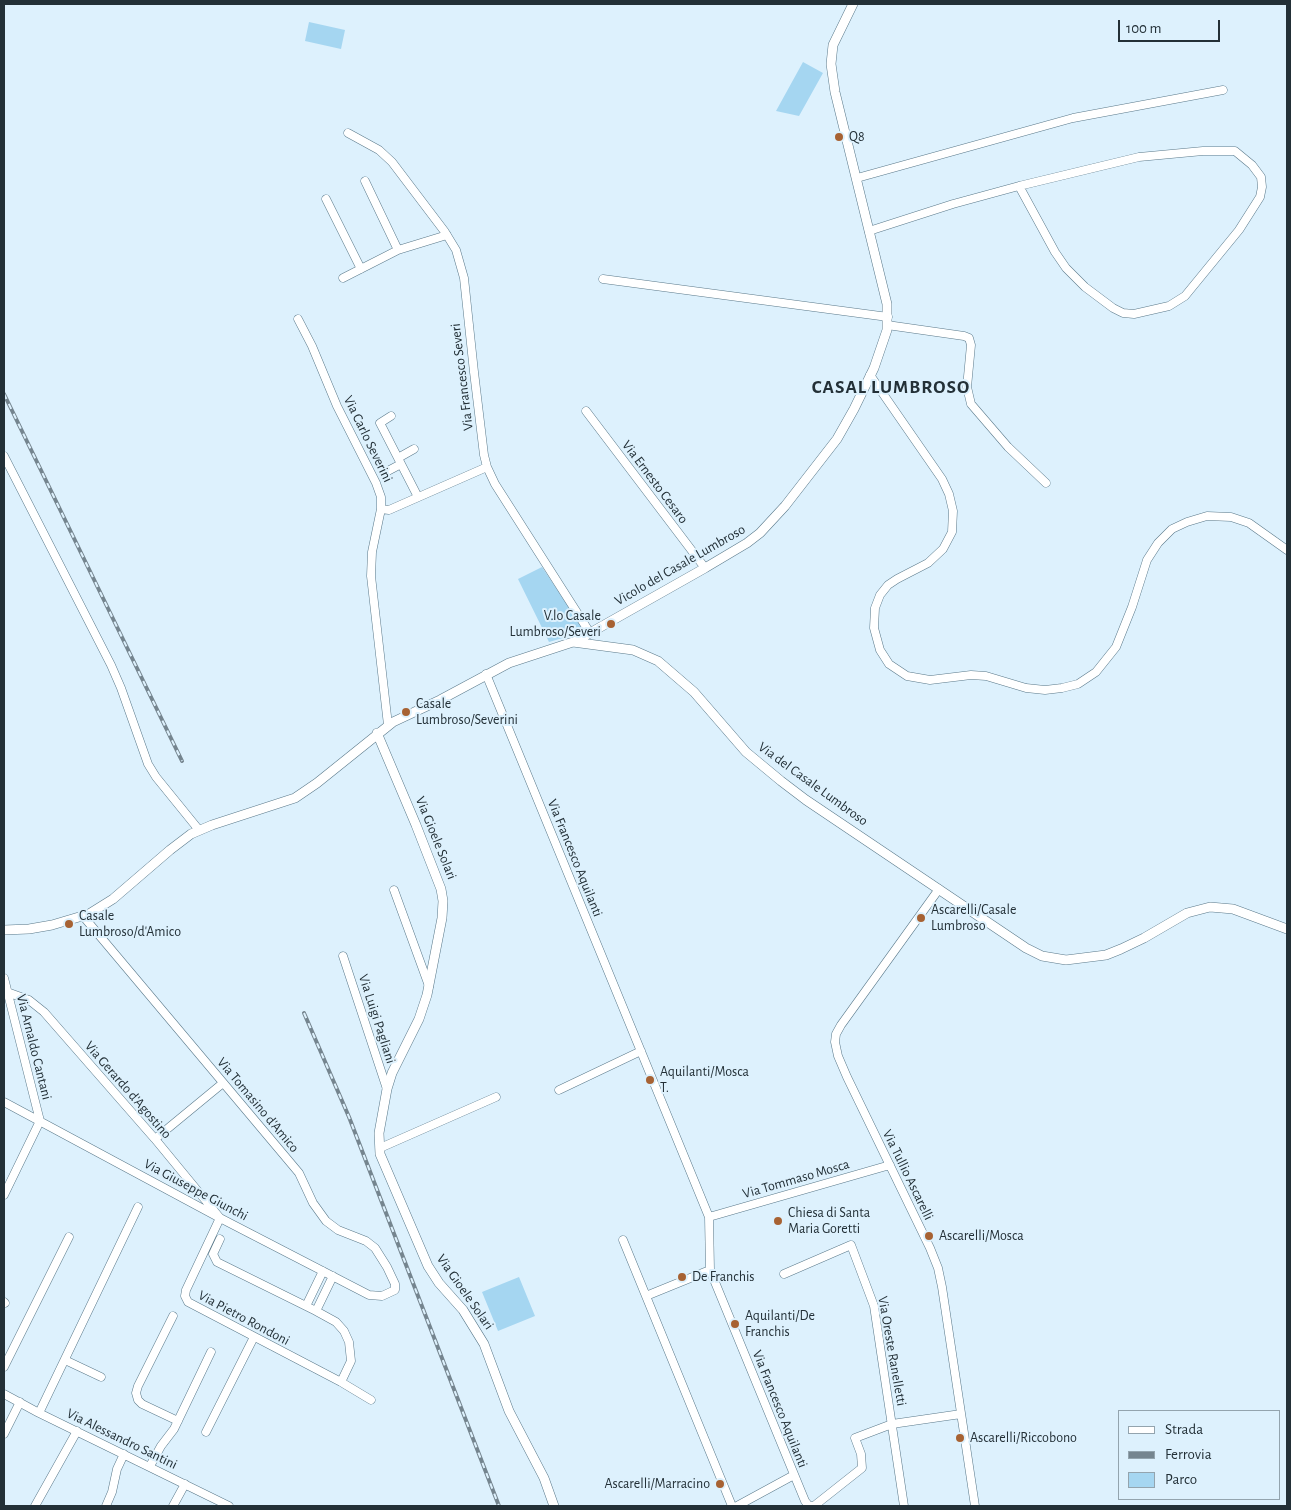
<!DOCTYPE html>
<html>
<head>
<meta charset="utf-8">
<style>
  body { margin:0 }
  #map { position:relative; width:1291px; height:1510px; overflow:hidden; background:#ddf1fd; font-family:"Alegreya Sans",sans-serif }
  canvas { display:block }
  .frame { position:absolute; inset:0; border:5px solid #233037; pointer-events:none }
  .legend { position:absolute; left:1118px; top:1410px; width:162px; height:90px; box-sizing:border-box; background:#ddf1fd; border:1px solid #93a4ae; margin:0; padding:6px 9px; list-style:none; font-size:15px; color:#233037 }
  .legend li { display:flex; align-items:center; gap:10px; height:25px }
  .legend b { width:25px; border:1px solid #93a4ae }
  .scale { position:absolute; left:1118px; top:20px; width:102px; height:22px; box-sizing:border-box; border:2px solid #233037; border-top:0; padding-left:6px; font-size:15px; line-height:18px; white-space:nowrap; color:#233037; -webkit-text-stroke:4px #ddf1fd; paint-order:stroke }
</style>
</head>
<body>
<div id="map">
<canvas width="1291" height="1510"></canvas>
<div class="frame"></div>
<ul class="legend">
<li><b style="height:6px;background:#fff"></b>Strada</li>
<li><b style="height:6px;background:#75858f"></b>Ferrovia</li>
<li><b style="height:14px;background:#a5d6f1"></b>Parco</li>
</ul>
<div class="scale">100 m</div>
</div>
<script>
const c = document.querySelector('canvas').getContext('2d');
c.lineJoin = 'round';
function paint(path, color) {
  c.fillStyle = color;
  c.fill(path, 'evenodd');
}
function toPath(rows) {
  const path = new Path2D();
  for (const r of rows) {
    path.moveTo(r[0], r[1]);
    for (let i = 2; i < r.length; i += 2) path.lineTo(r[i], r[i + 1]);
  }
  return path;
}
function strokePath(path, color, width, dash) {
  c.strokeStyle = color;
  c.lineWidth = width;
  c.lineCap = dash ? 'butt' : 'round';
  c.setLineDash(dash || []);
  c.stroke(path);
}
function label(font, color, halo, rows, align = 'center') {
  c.font = font + ' "Alegreya Sans",sans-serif';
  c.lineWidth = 4;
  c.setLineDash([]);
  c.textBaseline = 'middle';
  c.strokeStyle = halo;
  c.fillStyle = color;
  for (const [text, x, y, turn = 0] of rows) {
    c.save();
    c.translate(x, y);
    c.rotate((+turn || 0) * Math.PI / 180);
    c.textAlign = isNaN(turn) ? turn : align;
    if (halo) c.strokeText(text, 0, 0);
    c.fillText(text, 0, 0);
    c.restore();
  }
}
paint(toPath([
  [309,22,345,30,341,49,305,41],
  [803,62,823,73,799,116,776,111],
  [542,567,584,630,573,635,549,642,518,579],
  [519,1277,535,1316,498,1331,482,1292]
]), '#a5d6f1');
const minor = toPath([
  [348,133,379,150,392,162,445,232,456,250,464,278,474,372,484,455,487,467,495,484,590,633],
  [857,178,1073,118,1223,90],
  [365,181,398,250],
  [326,199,361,269],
  [869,231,953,204,1019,186,1139,157,1203,151,1235,151,1252,165,1261,177,1262,187,1260,197,1239,230,1185,296,1169,306,1134,314,1123,313,1113,308,1085,287,1066,268,1055,252,1019,186],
  [343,278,398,250,447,235],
  [603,279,888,317],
  [298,319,312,346,337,406,376,483,381,497,381,509,372,552,371,576,388,725],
  [887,325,964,336,969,338,971,345,967,387,971,404,1008,447,1046,483],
  [870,375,942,479,949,494,953,511,952,532,943,549,928,563,897,579,888,585,880,595,875,608,874,628,880,650,889,664,907,676,930,680,971,675,986,676,1026,688,1045,690,1062,688,1078,684,1096,672,1116,647,1132,607,1147,560,1158,543,1172,529,1187,522,1207,516,1231,517,1249,523,1287,550],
  [586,411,705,568],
  [391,416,380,423,418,497],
  [4,456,111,665,121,688,148,764,156,777,199,830],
  [398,458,414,449],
  [384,473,401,464],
  [381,509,389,510,487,467],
  [486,674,709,1217,710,1270,805,1501,809,1506,814,1506,862,1468,861,1454,855,1438,892,1424,961,1414],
  [939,889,841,1025,836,1034,835,1042,838,1056,847,1077,930,1248,938,1268,942,1287,975,1506],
  [394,890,429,986],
  [343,956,387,1089],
  [4,978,40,1121],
  [7,992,29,1000,44,1012,155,1139,220,1218,186,1290,185,1296,188,1302,341,1382,371,1400],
  [559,1090,641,1051],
  [4,1102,220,1218,369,1295,382,1296,395,1290,395,1284,387,1267,375,1248,366,1241,338,1230,326,1221,313,1203,299,1173,83,916],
  [155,1139,223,1083],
  [380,1148,496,1097],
  [4,1195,40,1121],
  [709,1217,890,1165],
  [220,1239,213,1254,217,1262,316,1311,336,1322,344,1331,349,1342,351,1361,341,1382],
  [623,1240,732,1506],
  [784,1274,851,1245,874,1306,904,1506],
  [646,1296,710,1270],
  [4,1302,5,1303],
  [306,1306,323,1271],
  [316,1311,333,1276],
  [173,1316,138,1386,136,1393,138,1400,142,1404,178,1421],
  [65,1360,101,1377],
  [4,1367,69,1237],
  [4,1394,39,1413,229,1506],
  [39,1413,138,1207],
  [206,1432,254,1337],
  [4,1434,20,1402],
  [150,1466,161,1446,174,1429,211,1352],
  [35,1506,77,1431],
  [106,1506,112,1492,117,1469,124,1454],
  [173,1506,185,1484],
  [737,1506,794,1475]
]);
const tertiary = toPath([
  [574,642,705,568,747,543,760,533,785,506,837,439,854,409,874,368,887,330,887,304,835,92,831,64,833,45,853,4],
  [377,733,416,825,441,889,443,901,442,918,427,995,419,1019,392,1073,387,1089,379,1133,380,1154,428,1266,439,1283,463,1310,484,1344,509,1411,544,1478,554,1506],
  [4,930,29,929,52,925,89,914,113,899,170,850,191,834,212,825,295,798,317,783,393,722,440,700,509,663,573,642,633,650,658,661,694,692,746,752,781,781,806,800,1026,948,1042,956,1066,960,1106,955,1121,949,1144,938,1187,913,1210,907,1233,909,1287,929]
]);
strokePath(minor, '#5a798a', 9);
strokePath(tertiary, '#5a798a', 10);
strokePath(minor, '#fff', 8);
strokePath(tertiary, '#fff', 9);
const rail = toPath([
  [4,394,182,761],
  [304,1013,349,1117,499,1506]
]);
strokePath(rail, '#75858f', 4);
strokePath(rail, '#ddf1fd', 2, [5.5]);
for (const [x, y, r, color] of [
  [839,137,5,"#a76233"],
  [611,624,5,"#a76233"],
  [406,712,5,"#a76233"],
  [921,918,5,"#a76233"],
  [69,924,5,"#a76233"],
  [650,1080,5,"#a76233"],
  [778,1221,5,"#a76233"],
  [929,1236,5,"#a76233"],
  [682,1277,5,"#a76233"],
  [735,1324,5,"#a76233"],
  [960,1438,5,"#a76233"],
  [720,1484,5,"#a76233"]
]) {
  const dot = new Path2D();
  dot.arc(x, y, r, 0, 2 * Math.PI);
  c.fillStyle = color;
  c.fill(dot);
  strokePath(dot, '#ddf1fd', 2);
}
label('14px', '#233037', '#ddf1fd', [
  ["Q8",849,137],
  ["V.lo Casale",601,616,"right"],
  ["Lumbroso/Severi",601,632,"right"],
  ["Casale",416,704],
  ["Lumbroso/Severini",416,720],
  ["Ascarelli/Casale",931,910],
  ["Lumbroso",931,926],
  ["Casale",79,916],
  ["Lumbroso/d'Amico",79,932],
  ["Aquilanti/Mosca",660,1072],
  ["T.",660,1088],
  ["Chiesa di Santa",788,1213],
  ["Maria Goretti",788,1229],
  ["Ascarelli/Mosca",939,1236],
  ["De Franchis",692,1277],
  ["Aquilanti/De",745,1316],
  ["Franchis",745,1332],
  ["Ascarelli/Riccobono",970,1438],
  ["Ascarelli/Marracino",710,1484,"right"]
], 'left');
label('14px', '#233037', '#ddf1fd', [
  ["Via Francesco Severi",462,377,-97],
  ["Via Carlo Severini",368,439,64],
  ["Via Ernesto Cesaro",655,482,53],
  ["Vicolo del Casale Lumbroso",680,565,-30],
  ["Via del Casale Lumbroso",813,784,36],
  ["Via Gioele Solari",436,838,68],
  ["Via Francesco Aquilanti",575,858,68],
  ["Via Luigi Pagliani",377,1019,72],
  ["Via Arnaldo Cantani",34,1047,76],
  ["Via Gerardo d'Agostino",128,1090,49],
  ["Via Tomasino d'Amico",258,1105,50],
  ["Via Tullio Ascarelli",908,1175,64],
  ["Via Tommaso Mosca",796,1179,-16],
  ["Via Giuseppe Giunchi",196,1190,28],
  ["Via Gioele Solari",465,1292,55],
  ["Via Pietro Rondoni",244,1318,28],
  ["Via Oreste Ranelletti",892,1351,80],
  ["Via Francesco Aquilanti",780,1409,68],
  ["Via Alessandro Santini",122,1439,26]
]);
c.letterSpacing = '1px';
label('bold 19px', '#233037', '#ddf1fd', [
  ["CASAL LUMBROSO",891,387]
]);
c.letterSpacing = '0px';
</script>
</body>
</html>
